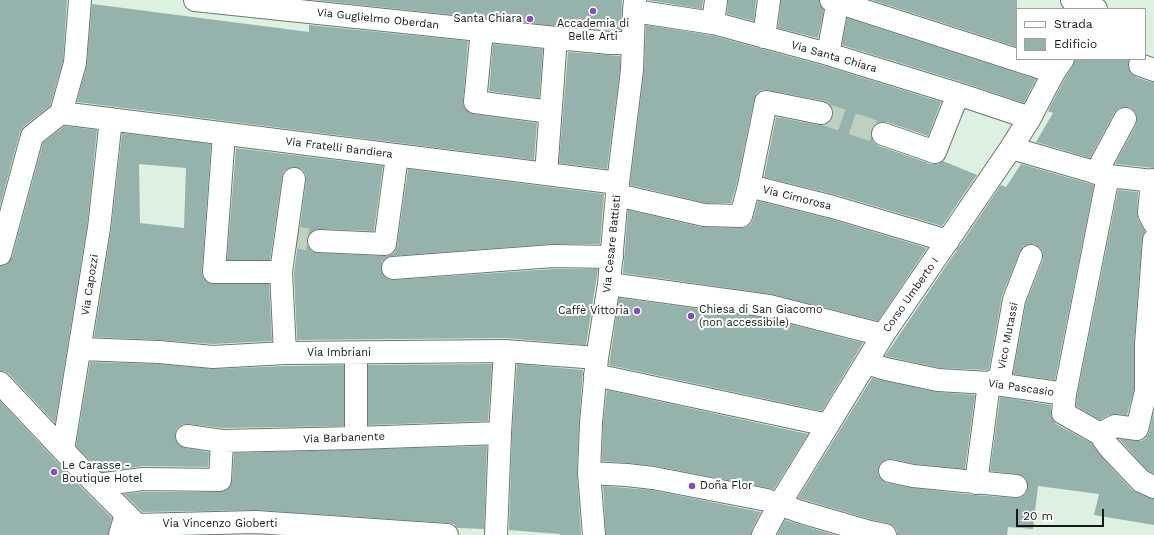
<!DOCTYPE html>
<html>
<head>
<meta charset="utf-8">
<style>
  body { margin:0 }
  #map { position:relative; width:1154px; height:535px; overflow:hidden; background:#dcf1e0; font-family:"Work Sans",sans-serif }
  canvas { display:block }
  .legend { position:absolute; left:1016px; top:8px; width:130px; height:52px; box-sizing:border-box; background:#fff; border:1px solid #a0a3a1; margin:0; padding:5px 7px; list-style:none; font-size:12px; color:#121913 }
  .legend li { display:flex; align-items:center; gap:8px; height:20px }
  .legend b { width:20px; border:1px solid #a0a3a1 }
  .scale { position:absolute; left:1016px; top:509px; width:88px; height:18px; box-sizing:border-box; border:2px solid #121913; border-top:0; padding-left:5px; font-size:12px; line-height:14px; white-space:nowrap; color:#121913; -webkit-text-stroke:3px #fff; paint-order:stroke }
</style>
</head>
<body>
<div id="map">
<canvas width="1154" height="535"></canvas>
<ul class="legend">
<li><b style="height:5px;background:#fff"></b>Strada</li>
<li><b style="height:11px;background:#95b2ac"></b>Edificio</li>
</ul>
<div class="scale">20 m</div>
</div>
<script>
const c = document.querySelector('canvas').getContext('2d');
c.lineJoin = 'round';
function paint(path, color) {
  c.fillStyle = color;
  c.fill(path, 'evenodd');
}
function toPath(rows) {
  const path = new Path2D();
  for (const r of rows) {
    path.moveTo(r[0], r[1]);
    for (let i = 2; i < r.length; i += 2) path.lineTo(r[i], r[i + 1]);
  }
  return path;
}
function strokePath(path, color, width, dash) {
  c.strokeStyle = color;
  c.lineWidth = width;
  c.lineCap = dash ? 'butt' : 'round';
  c.setLineDash(dash || []);
  c.stroke(path);
}
function label(font, color, halo, rows, align = 'center') {
  c.font = font + ' "Work Sans",sans-serif';
  c.lineWidth = 4;
  c.setLineDash([]);
  c.textBaseline = 'middle';
  c.strokeStyle = halo;
  c.fillStyle = color;
  for (const [text, x, y, turn = 0] of rows) {
    c.save();
    c.translate(x, y);
    c.rotate((+turn || 0) * Math.PI / 180);
    c.textAlign = isNaN(turn) ? turn : align;
    if (halo) c.strokeText(text, 0, 0);
    c.fillText(text, 0, 0);
    c.restore();
  }
}
paint(toPath([
  [0,0,67,0,63,61,50,106,24,126,20,132,0,206],
  [314,0,622,0,621,30,557,26],
  [647,0,703,0,702,9],
  [728,0,756,0,754,21,727,14],
  [781,0,819,0,819,3,824,10,818,38,778,28],
  [872,0,1017,0,1017,47],
  [92,4,309,32,309,25,468,41,463,101,464,107,468,112,473,114,537,123,534,160,77,102,87,64],
  [847,18,1036,79,1024,103,962,82,842,45],
  [646,25,710,35,825,66,941,102,928,136,887,122,881,122,875,124,871,130,871,136,873,142,879,146,931,164,938,164,943,161,977,175,942,226,837,195,764,177,776,117,819,125,825,125,830,122,833,115,833,109,829,103,824,101,768,90,762,90,757,93,754,100,737,183,731,203,706,203,630,185,644,72],
  [493,44,543,49,539,98,489,91],
  [568,52,620,56,620,69,607,169,559,163],
  [1075,59,1129,59,1128,67,1131,73,1136,77,1150,82,1154,82,1154,168,1115,164,1136,125,1137,119,1135,112,1131,108,1125,107,1119,108,1114,113,1090,158,1036,142,1053,113,1048,111,1065,78,1073,66],
  [65,126,97,130,87,226,55,423,9,374,4,371,0,371,0,266,4,266,8,263,12,257,43,143],
  [122,133,211,144,202,271,203,277,207,282,214,284,269,284,272,341,213,344,160,340,94,337,111,230],
  [139,164,186,168,184,228,140,223],
  [236,148,383,166,374,231,320,229,314,230,308,235,307,241,308,246,312,251,318,253,384,256,390,255,395,252,397,246,408,169,604,194,600,244,552,244,392,256,386,258,382,262,381,269,383,275,388,279,394,280,553,269,598,269,586,345,505,338,297,340,294,273,306,181,306,175,302,169,295,167,289,168,284,171,282,177,270,260,227,260],
  [1021,164,1094,185,1055,380,1013,374,1026,303,1043,260,1043,254,1041,248,1035,244,1029,244,1023,246,1020,251,1002,296,989,369,987,370,940,368,885,356,1001,185,1006,187],
  [1118,190,1138,192,1137,212,1138,219,1145,231,1142,239,1134,343,1134,390,1127,415,1116,414,1109,415,1100,420,1076,406,1077,396],
  [758,201,830,219,927,248,878,321,771,294,623,273,628,210,701,227,741,228,746,227,751,224,753,219],
  [619,298,767,318,863,343,822,411,609,365],
  [90,362,158,364,214,369,285,366,344,365,344,426,223,428,189,424,183,424,177,428,175,434,176,441,180,446,185,448,209,452,208,467,143,466,101,472,76,446],
  [492,364,488,421,368,425,368,365],
  [517,364,583,370,579,422,577,472,581,535,560,535,560,534,509,530,512,434],
  [872,378,936,392,975,395,965,469,915,464,893,459,887,459,881,463,878,469,878,475,882,480,887,483,912,488,975,495,1015,498,1021,497,1026,494,1028,488,1027,481,1024,476,1017,474,990,471,1000,397,1051,405,1051,412,1052,418,1056,424,1091,443,1099,454,1132,490,1149,498,1154,499,1154,525,1094,515,1099,494,1038,486,1033,529,1008,527,1007,535,897,535,897,531,894,526,888,523,873,520,798,498],
  [607,390,808,434,774,489,655,466,628,463,602,461,603,424],
  [0,401,71,477,112,518,108,535,0,535],
  [1154,411,1154,473,1148,471,1119,439,1136,441,1142,441,1146,438,1149,432],
  [487,446,484,529,457,528,454,524,448,523,257,510,142,512,124,494,144,492,220,492,226,491,230,487,232,481,234,453],
  [603,486,651,490,761,512,752,529,751,535,606,535],
  [785,520,798,524,835,535,777,535]
]), '#95b2ac');
strokePath(toPath([
  [821,113,883,134],
  [286,236,319,241]
]), '#bed1c1', 22, [22, 11]);
const minor = toPath([
  [195,0,556,38,610,43,633,43],
  [831,0,1054,72],
  [1072,0,1096,9],
  [634,11,713,23,828,54,958,94,1030,118],
  [713,23,716,0],
  [482,30,475,102,550,112],
  [764,37,769,0],
  [828,54,838,0],
  [1140,65,1154,70],
  [61,113,618,183],
  [61,113,75,63,80,0],
  [224,134,214,272,281,272],
  [883,134,935,152,958,94],
  [1011,148,1108,176,1154,181],
  [1096,173,1125,119],
  [546,174,556,38],
  [1152,180,1149,213,1154,223],
  [749,186,766,102,821,113],
  [617,195,704,215,741,216,749,186,833,207,948,241],
  [319,241,385,244,397,156],
  [0,254,32,136,61,113],
  [393,268,553,256,612,257],
  [609,284,769,306,883,335],
  [80,349,159,352,213,357,285,353,505,351,597,358],
  [285,353,281,272,294,179],
  [356,353,356,438],
  [866,363,886,369,938,380,989,383,1065,394,1063,413,1100,434,1108,446,1141,481,1154,487],
  [595,375,828,425],
  [0,383,80,468,146,534],
  [1065,394,1108,176],
  [1100,434,1115,426,1137,429,1146,391,1146,344,1154,240],
  [187,436,222,441,356,438,500,433],
  [63,450,99,228,111,119],
  [890,471,913,476,1016,486],
  [589,473,627,475,653,478,767,500,801,512,870,532,885,535],
  [976,483,989,383,1000,378,1014,300,1031,256],
  [97,485,143,479,220,480,222,441],
  [136,525,256,522,447,535],
  [120,535,126,514],
  [496,535,500,433,505,351],
  [594,535,589,473,591,423,597,358,609,284,618,183,632,70,634,11,635,0],
  [763,535,779,505,883,335,1011,148,1030,118,1054,72,1063,59]
]);
strokePath(minor, '#667a6a', 24);
strokePath(minor, '#fff', 22);
for (const [x, y, r, color] of [
  [593,11,4,"#874dc4"],
  [530,19,4,"#874dc4"],
  [637,311,4,"#874dc4"],
  [691,316,4,"#874dc4"],
  [54,472,4,"#874dc4"],
  [692,486,4,"#874dc4"]
]) {
  const dot = new Path2D();
  dot.arc(x, y, r, 0, 2 * Math.PI);
  c.fillStyle = color;
  c.fill(dot);
  strokePath(dot, '#fff', 1.5);
}
label('11px', '#121913', '#fff', [
  ["Via Guglielmo Oberdan",378,19,6],
  ["Via Santa Chiara",834,57,16],
  ["Via Fratelli Bandiera",339,148,7],
  ["Via Cimorosa",797,198,14],
  ["Via Cesare Battisti",612,244,-84],
  ["Via Capozzi",90,285,-81],
  ["Corso Umberto I",911,295,-55],
  ["Vico Mutassi",1008,336,-79],
  ["Via Imbriani",339,353],
  ["Via Pascasio",1021,388,8],
  ["Via Barbanente",344,438,-2],
  ["Via Vincenzo Gioberti",220,524]
]);
label('11px', '#121913', '#fff', [
  ["Santa Chiara",522,19,"right"],
  ["Accademia di",593,24,"center"],
  ["Belle Arti",593,37,"center"],
  ["Chiesa di San Giacomo",699,310],
  ["(non accessibile)",699,323],
  ["Caffè Vittoria",629,311,"right"],
  ["Le Carasse -",62,466],
  ["Boutique Hotel",62,479],
  ["Doña Flor",700,486]
], 'left');
</script>
</body>
</html>
